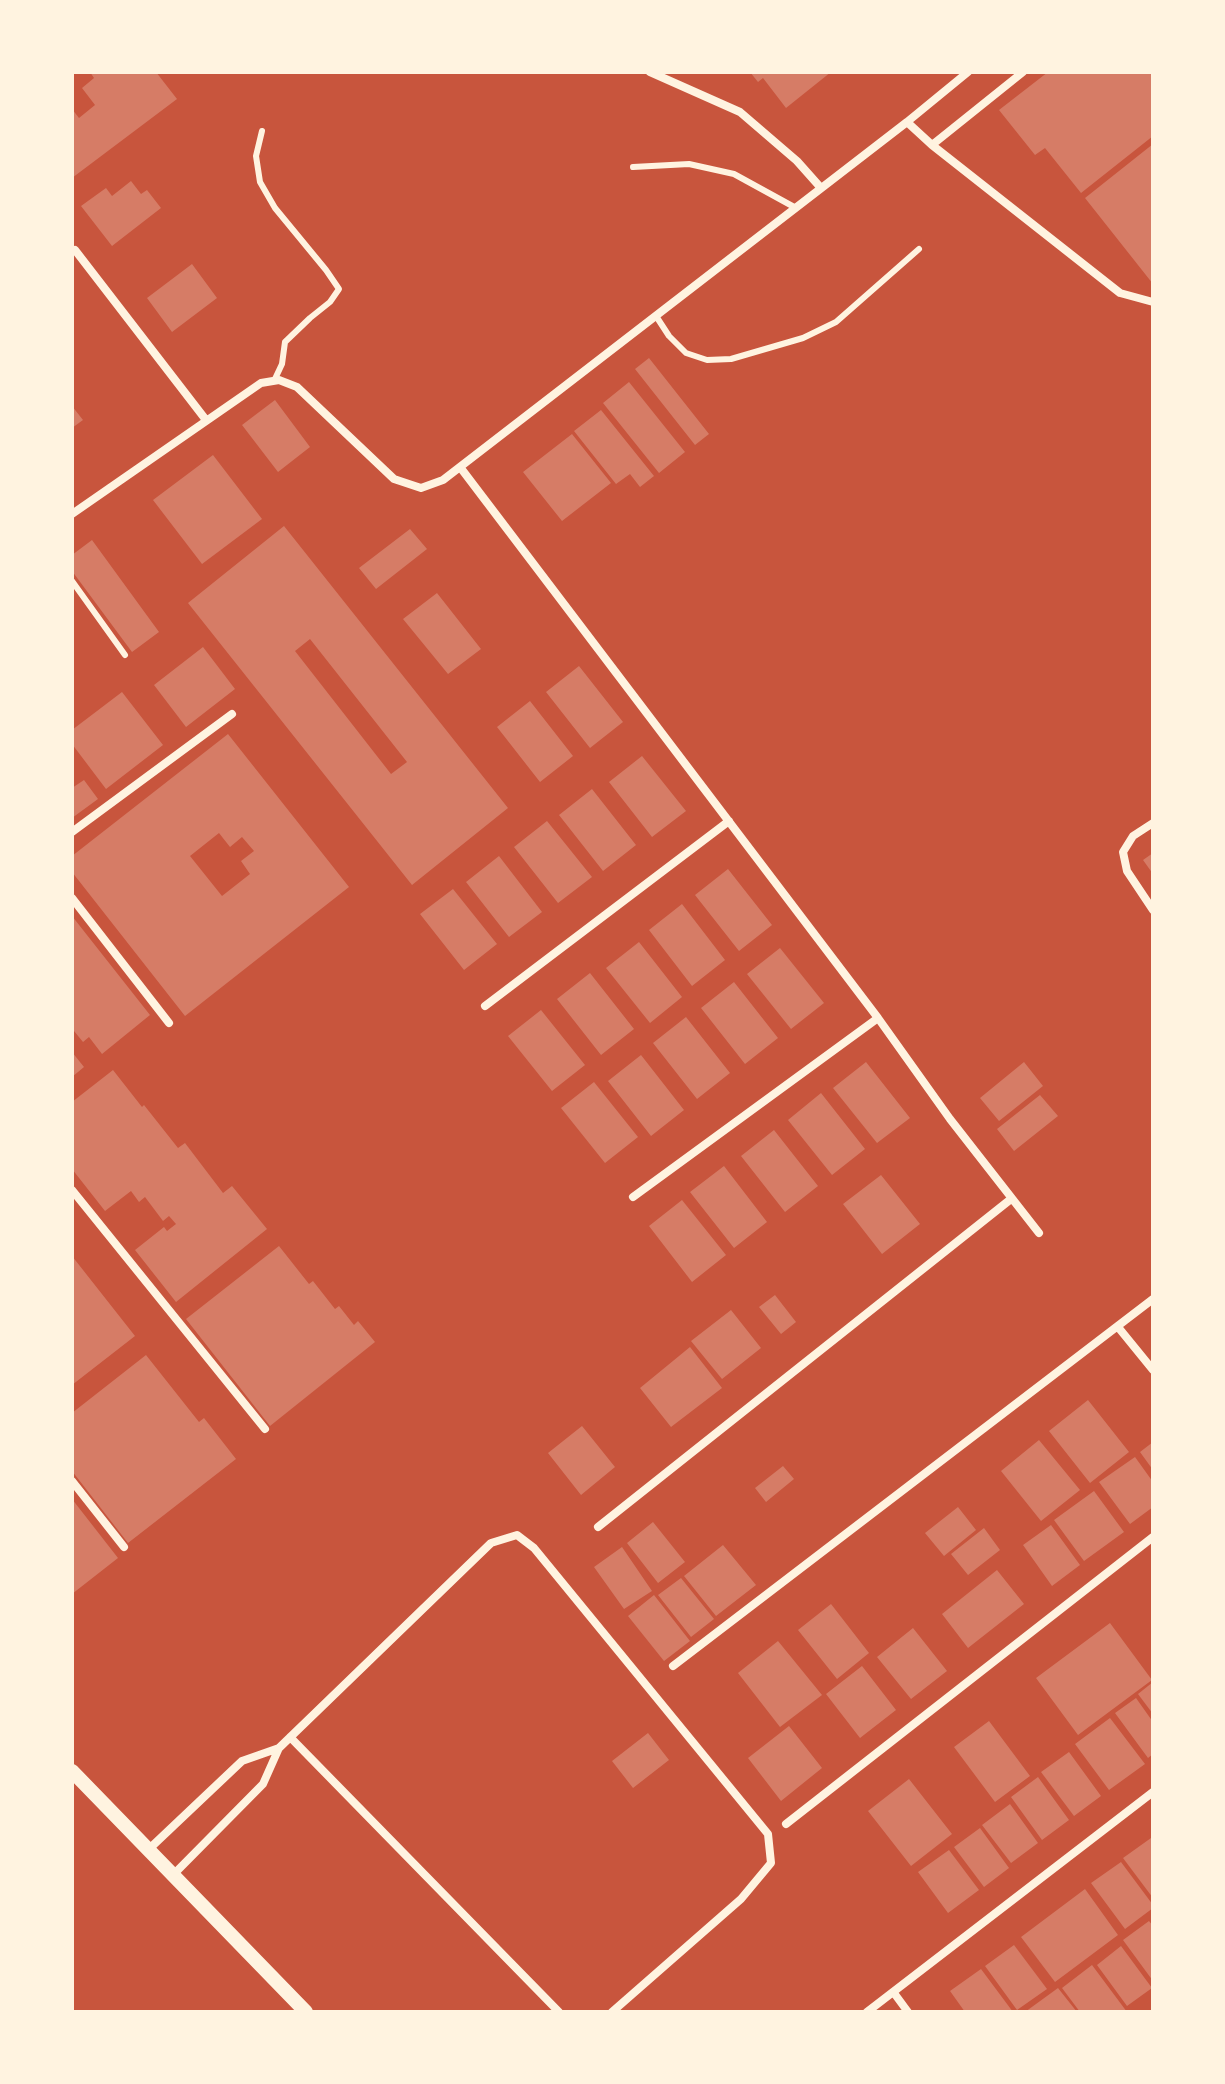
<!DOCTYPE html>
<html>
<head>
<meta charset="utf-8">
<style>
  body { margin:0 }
  #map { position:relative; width:1225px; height:2084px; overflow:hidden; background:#c8553d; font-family:"PT Sans Narrow",sans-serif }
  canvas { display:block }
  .frame { position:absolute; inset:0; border:74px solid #fff3e0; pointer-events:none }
</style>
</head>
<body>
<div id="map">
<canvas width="1225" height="2084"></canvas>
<div class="frame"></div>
</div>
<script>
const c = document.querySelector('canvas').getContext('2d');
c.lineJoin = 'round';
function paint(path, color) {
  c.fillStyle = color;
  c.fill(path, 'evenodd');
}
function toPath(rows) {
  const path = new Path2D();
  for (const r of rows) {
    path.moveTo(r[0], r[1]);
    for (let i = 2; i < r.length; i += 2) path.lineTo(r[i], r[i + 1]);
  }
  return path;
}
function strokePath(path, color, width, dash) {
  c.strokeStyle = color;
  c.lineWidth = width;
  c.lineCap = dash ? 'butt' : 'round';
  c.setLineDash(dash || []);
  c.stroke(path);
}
paint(toPath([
  [90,72,156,72,177,99,72,178,72,109,79,118,95,105,82,88,94,78],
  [750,72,831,72,786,108,763,78,758,82],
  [1048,72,1153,72,1153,136,1081,193,1045,148,1035,155,999,110],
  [1153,144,1153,284,1085,198],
  [131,181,141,194,147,190,161,208,112,246,81,206,106,188,112,196],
  [192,264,217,298,172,332,147,298],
  [649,358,709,434,695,445,635,369],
  [629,382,685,452,659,473,603,403],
  [275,400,310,447,278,472,242,425],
  [72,406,83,420,72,428],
  [601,410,654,476,640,487,630,474,616,484,574,431],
  [572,434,611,483,562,521,523,472],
  [213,455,262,519,202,564,153,500],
  [284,526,508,808,412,885,188,603],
  [310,639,407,762,391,774,295,651],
  [410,529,427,549,376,589,359,568],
  [92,540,159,632,132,652,72,571,72,555],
  [437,593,481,649,448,674,403,619],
  [203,647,235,689,186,727,154,685],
  [579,666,623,722,590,748,546,692],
  [122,692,163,745,106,789,72,744,72,730],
  [530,701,573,756,540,782,497,727],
  [228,734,349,887,185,1016,72,872,72,856],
  [219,833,230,847,242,837,254,851,241,861,250,874,222,896,190,856],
  [642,756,686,811,652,837,609,782],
  [84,780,98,799,72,818,72,788],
  [592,789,636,845,603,871,559,815],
  [547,821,592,877,558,903,514,847],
  [1153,853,1153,874,1143,860],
  [499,856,542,912,509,937,466,882],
  [728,869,772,925,739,951,695,895],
  [453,889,497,944,464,970,420,914],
  [682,904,725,960,692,986,649,930],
  [72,916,150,1015,102,1054,89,1037,83,1042,74,1031,72,1032],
  [639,942,682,997,650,1023,606,968],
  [780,948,824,1003,791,1029,747,974],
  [590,973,634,1029,601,1055,557,999],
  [734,982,778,1038,745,1064,701,1008],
  [541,1010,585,1065,552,1091,508,1036],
  [686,1017,730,1073,697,1099,653,1043],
  [72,1052,84,1067,72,1077],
  [641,1055,684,1110,651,1136,608,1081],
  [866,1062,910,1118,877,1143,833,1088],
  [1024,1062,1043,1086,999,1121,980,1098],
  [113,1070,142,1107,144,1105,178,1148,185,1143,223,1193,232,1186,267,1229,176,1302,135,1250,164,1227,167,1231,176,1224,169,1216,163,1221,145,1197,139,1202,131,1191,105,1211,72,1169,72,1102],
  [594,1082,638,1137,605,1163,561,1108],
  [821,1093,865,1149,832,1175,788,1120],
  [1040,1095,1058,1116,1014,1151,997,1129],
  [774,1130,818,1186,785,1212,741,1156],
  [724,1166,767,1222,734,1248,690,1192],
  [881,1175,920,1224,882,1254,843,1204],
  [682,1200,726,1255,692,1282,649,1226],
  [279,1246,309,1284,313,1281,335,1309,339,1306,354,1325,358,1321,375,1342,270,1426,186,1319],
  [72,1256,135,1336,72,1385],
  [775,1295,796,1322,781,1334,759,1307],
  [731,1310,761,1348,722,1379,691,1341],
  [690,1347,722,1388,671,1427,640,1388],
  [146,1355,199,1422,204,1418,236,1459,128,1543,72,1471,72,1413],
  [1088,1400,1129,1452,1090,1483,1049,1431],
  [582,1426,615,1467,581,1495,548,1453],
  [1039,1440,1080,1490,1041,1521,1001,1471],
  [1153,1442,1153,1470,1140,1452],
  [1135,1457,1153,1482,1153,1507,1130,1524,1099,1482],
  [783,1466,794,1479,766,1502,755,1488],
  [1094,1491,1124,1532,1084,1561,1054,1520],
  [72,1499,118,1558,72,1594],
  [958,1507,976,1530,944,1556,925,1533],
  [653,1522,685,1562,658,1583,627,1543],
  [1051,1525,1080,1565,1052,1586,1023,1545],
  [984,1528,1000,1550,968,1575,951,1554],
  [723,1545,756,1585,716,1616,684,1576],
  [622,1547,652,1591,624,1609,594,1567],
  [997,1570,1024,1604,968,1648,942,1614],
  [681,1578,714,1619,691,1637,658,1595],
  [654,1595,690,1641,664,1661,628,1616],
  [831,1604,869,1653,837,1679,798,1630],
  [1110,1623,1152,1680,1078,1735,1036,1678],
  [913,1628,947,1671,911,1699,877,1657],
  [778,1641,822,1695,780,1727,738,1673],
  [862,1666,896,1710,860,1738,826,1694],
  [1153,1682,1153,1714,1138,1694],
  [1136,1698,1153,1722,1153,1754,1148,1758,1115,1713],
  [1110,1718,1145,1764,1109,1790,1075,1744],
  [989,1721,1030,1776,995,1802,954,1747],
  [789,1726,822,1768,781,1801,748,1758],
  [648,1733,669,1760,633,1788,612,1761],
  [1069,1752,1101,1796,1074,1816,1041,1772],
  [1038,1777,1069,1820,1042,1840,1011,1797],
  [909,1779,952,1834,911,1866,868,1811],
  [1010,1804,1038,1843,1011,1863,982,1825],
  [980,1828,1009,1868,984,1887,954,1847],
  [1151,1838,1153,1841,1153,1898,1123,1858],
  [949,1850,979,1890,948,1913,918,1872],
  [1121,1862,1153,1905,1153,1908,1125,1929,1091,1883],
  [1085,1889,1118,1935,1055,1982,1021,1937],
  [1149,1921,1153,1926,1153,1981,1123,1940],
  [1014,1945,1047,1989,1017,2010,985,1966],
  [1121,1946,1152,1988,1127,2006,1097,1965],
  [1092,1965,1127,2012,1080,2012,1062,1988],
  [981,1969,1013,2012,965,2012,950,1991],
  [1058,1988,1077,2012,1025,2012]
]), '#d67c66');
strokePath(toPath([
  [262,131,256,156,260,182,275,208,326,270,339,289,330,302,310,318,285,342,282,364,274,381],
  [633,167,689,164,734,174,796,208],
  [656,316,669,336,686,353,707,360,731,359,803,338,836,322,919,249],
  [72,581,125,655]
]), '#fff3e0', 6);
strokePath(toPath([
  [650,72,740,112,797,161,821,188],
  [907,122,932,145,1120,293,1153,302],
  [932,145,1023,72],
  [75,250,206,420],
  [460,467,878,1018,950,1119,1039,1233],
  [72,514,261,383,279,380,297,387,394,479,421,488,443,480,907,122,968,72],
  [1153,823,1133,836,1123,852,1127,871,1153,910],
  [72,832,232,714],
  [72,898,169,1023],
  [485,1006,729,821],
  [72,1190,265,1429],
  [633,1197,878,1018],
  [1118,1327,1153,1370],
  [72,1481,124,1547],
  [598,1527,1011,1199],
  [673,1666,1153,1299],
  [290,1737,559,2012],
  [279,1748,491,1543,517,1535,534,1548,768,1834,771,1863,741,1899,612,2012],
  [786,1824,1153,1537],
  [148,1850,242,1761,279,1748,263,1784,173,1875],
  [894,1993,908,2012],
  [867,2012,1153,1792]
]), '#fff3e0', 8);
strokePath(toPath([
  [72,1771,306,2012]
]), '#fff3e0', 14);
</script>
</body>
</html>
